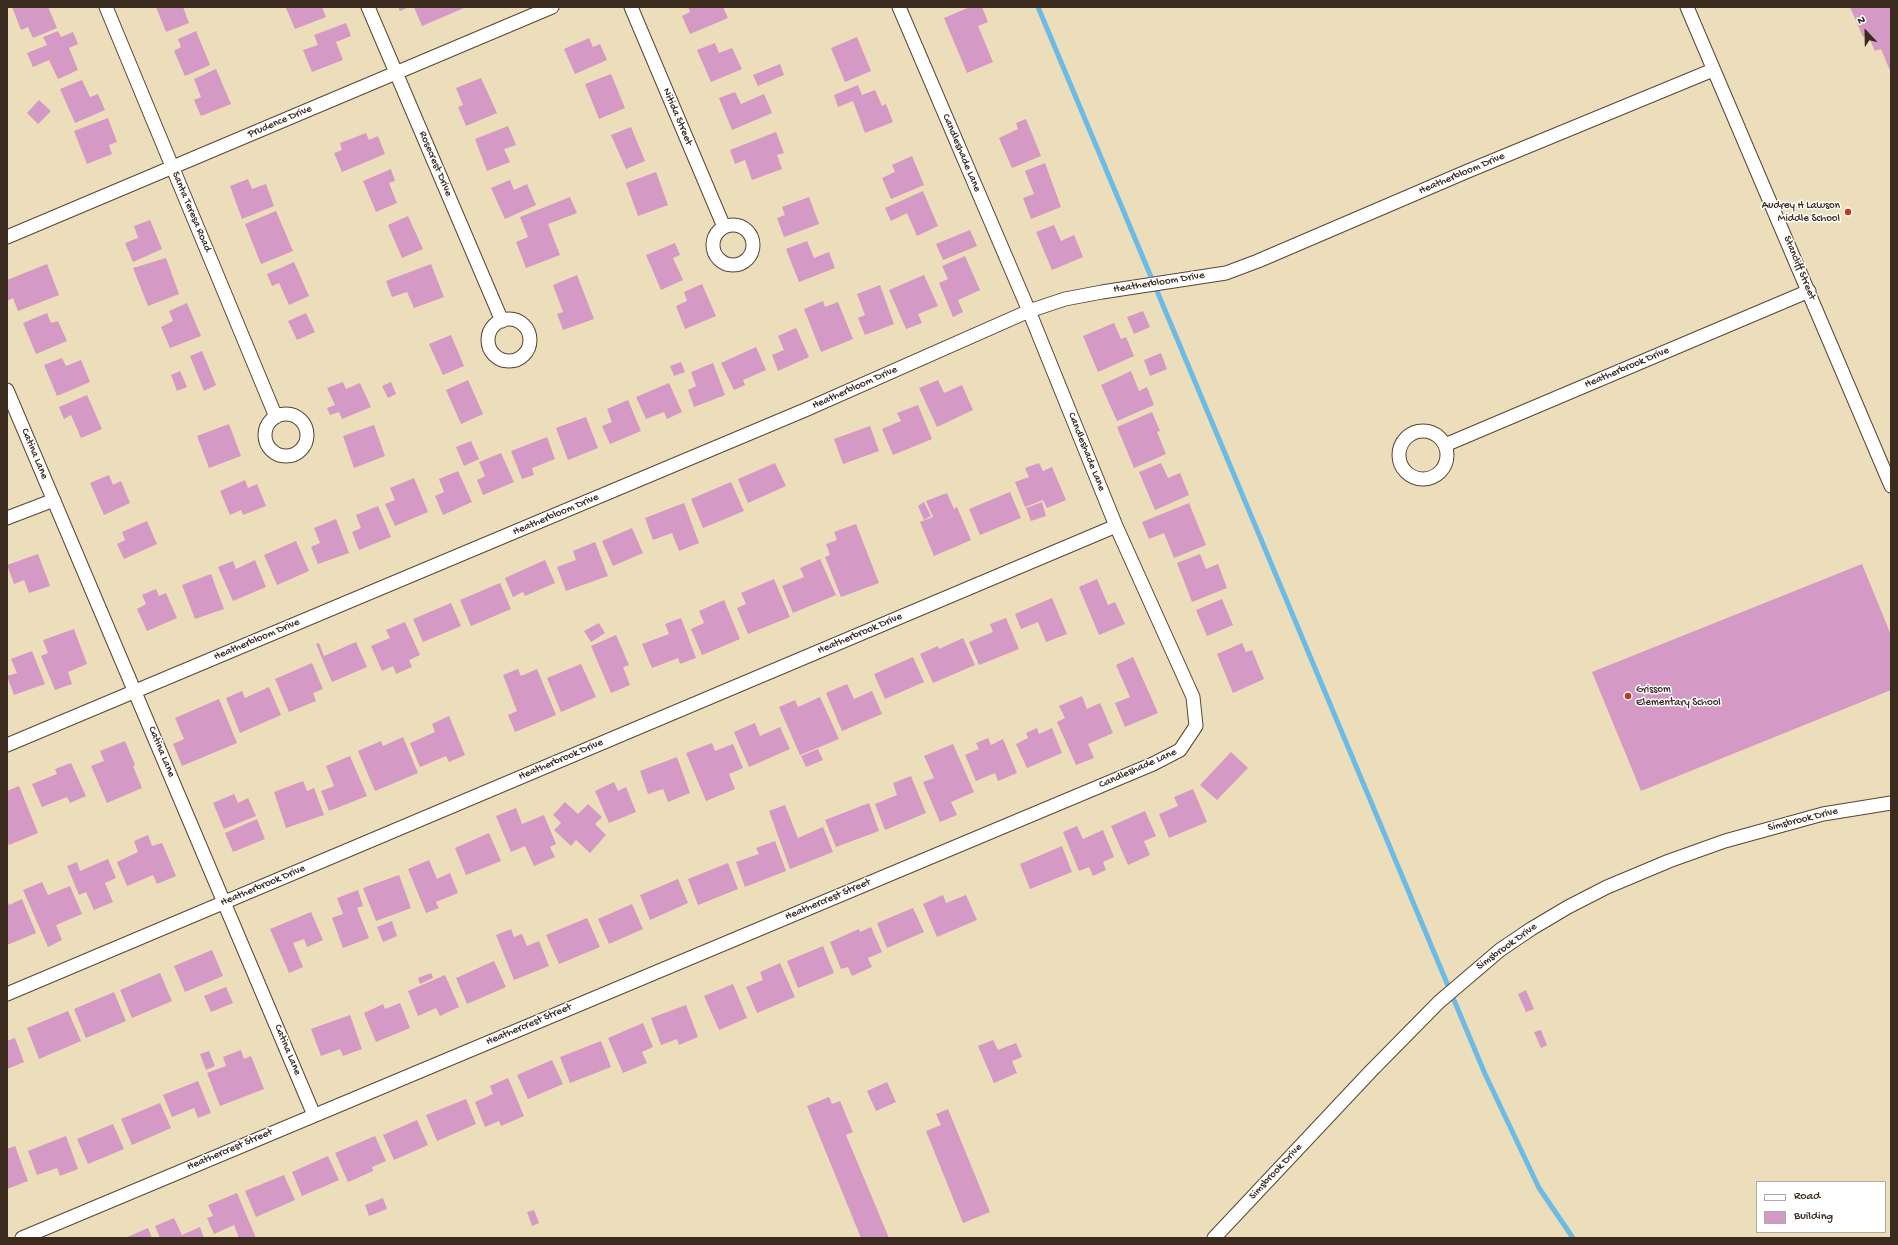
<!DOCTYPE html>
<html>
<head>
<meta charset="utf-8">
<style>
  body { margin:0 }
  #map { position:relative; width:1898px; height:1245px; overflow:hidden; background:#ecdeba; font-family:"Gochi Hand",sans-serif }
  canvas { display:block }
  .frame { position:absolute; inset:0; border:8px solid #3b2a1e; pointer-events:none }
  .legend { position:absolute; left:1756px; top:1181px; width:130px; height:52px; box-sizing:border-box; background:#fff; border:1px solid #b1aaa5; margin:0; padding:5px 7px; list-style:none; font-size:12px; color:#3b2a1e }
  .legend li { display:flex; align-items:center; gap:8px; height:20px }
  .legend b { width:20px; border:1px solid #b1aaa5 }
  .north { position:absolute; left:1846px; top:12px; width:40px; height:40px; -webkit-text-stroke:3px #fff; paint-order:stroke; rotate:338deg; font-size:11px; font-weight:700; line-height:16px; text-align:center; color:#3b2a1e }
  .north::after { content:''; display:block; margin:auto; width:14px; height:18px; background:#3b2a1e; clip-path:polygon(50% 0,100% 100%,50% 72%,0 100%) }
</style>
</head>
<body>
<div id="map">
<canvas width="1898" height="1245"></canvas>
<div class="frame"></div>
<ul class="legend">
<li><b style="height:5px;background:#fff"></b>Road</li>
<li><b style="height:11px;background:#d599c5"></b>Building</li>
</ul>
<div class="north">N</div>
</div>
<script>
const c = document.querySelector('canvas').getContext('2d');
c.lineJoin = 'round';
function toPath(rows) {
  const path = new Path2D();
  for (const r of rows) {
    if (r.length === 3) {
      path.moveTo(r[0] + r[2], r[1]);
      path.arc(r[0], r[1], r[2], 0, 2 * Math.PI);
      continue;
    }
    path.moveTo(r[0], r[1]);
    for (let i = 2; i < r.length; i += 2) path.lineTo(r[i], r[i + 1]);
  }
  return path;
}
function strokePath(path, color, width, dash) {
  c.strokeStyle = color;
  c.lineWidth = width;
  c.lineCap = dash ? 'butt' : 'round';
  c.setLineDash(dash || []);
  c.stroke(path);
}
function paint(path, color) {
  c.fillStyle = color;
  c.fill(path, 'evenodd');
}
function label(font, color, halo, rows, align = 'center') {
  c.font = font + ' "Gochi Hand",sans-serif';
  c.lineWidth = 3;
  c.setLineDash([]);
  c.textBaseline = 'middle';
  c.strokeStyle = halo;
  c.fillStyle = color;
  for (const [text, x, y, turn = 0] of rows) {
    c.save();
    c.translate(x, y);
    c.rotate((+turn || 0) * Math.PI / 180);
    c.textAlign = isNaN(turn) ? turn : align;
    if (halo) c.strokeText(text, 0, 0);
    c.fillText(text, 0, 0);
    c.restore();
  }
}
strokePath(toPath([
  [1038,7,1485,1074,1539,1188,1573,1238]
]), '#6cbbe7', 5);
paint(toPath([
  [12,7,48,7,57,28,33,38,28,27,21,30],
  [156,7,183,7,189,23,166,32],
  [322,7,326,17,295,29,286,8],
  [398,7,409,7,400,11],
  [414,7,464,7,464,8,422,26],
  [688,7,723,7,728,18,690,34,682,16,690,12],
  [970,7,982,7,988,22,978,26,993,62,967,73,944,18],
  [1850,7,1891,7,1891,73,1881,49,1875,51,1868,35,1863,37],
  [346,23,351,36,336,42,343,60,312,72,303,50,318,45,314,35],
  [58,31,61,37,73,32,78,44,69,48,78,70,58,79,49,60,33,67,27,53,47,45,43,37],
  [196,31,210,65,185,76,174,51,181,47,178,39],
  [857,37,871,71,845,82,831,48],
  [589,38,593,47,600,44,607,60,575,74,564,49],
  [715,43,719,53,732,48,742,69,711,82,697,50],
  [780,64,784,75,758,86,753,75],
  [216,69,231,104,201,116,194,100,201,97,194,79],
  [611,74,625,108,599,119,585,84],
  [481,78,497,113,466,126,458,107,463,105,456,88],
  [82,80,90,97,98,94,105,110,75,123,60,89],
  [858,85,862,95,875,90,882,106,886,104,893,122,865,133,853,101,838,107,834,95],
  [735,92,741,104,764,94,772,113,732,130,719,98],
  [39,100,51,111,38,124,27,113],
  [108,118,117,142,109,145,112,154,87,164,74,131],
  [1026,119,1041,156,1012,168,999,138,1018,129,1016,123],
  [508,126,516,145,504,149,510,162,487,171,475,139],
  [631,127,645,161,626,169,611,135],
  [776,132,784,153,777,155,782,169,752,180,745,160,735,164,730,150],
  [366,133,369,140,378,136,385,154,342,172,334,153,342,150,340,143],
  [912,156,924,185,891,199,882,178,895,172,892,165],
  [1045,163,1061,207,1031,219,1023,198,1034,194,1025,171],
  [391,169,395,181,389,183,397,203,376,212,363,181],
  [656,172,668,205,638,216,626,183],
  [248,179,252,189,266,184,274,206,242,219,230,186],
  [510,180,514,190,527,184,536,205,505,219,491,188],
  [923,191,938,226,917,236,907,213,891,221,885,208],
  [570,197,577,213,548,224,560,255,526,268,516,242,528,237,520,217],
  [809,197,819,224,784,237,777,218,785,215,782,207],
  [276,211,293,251,261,264,245,224],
  [408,216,423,249,402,258,388,225],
  [150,220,162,249,133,262,125,243,138,238,134,226],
  [1054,225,1061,241,1074,235,1083,257,1052,270,1036,232],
  [970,230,977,246,943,260,936,244],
  [807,241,814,258,829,252,835,268,799,282,786,249],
  [675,243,680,255,673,258,683,280,661,290,646,255],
  [965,256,980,290,958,300,963,312,953,317,939,283,948,279,942,266],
  [166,258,179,294,148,306,133,268],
  [294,262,309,296,289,305,279,283,272,286,267,274],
  [47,264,59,295,18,311,13,298,7,301,7,280],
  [431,264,444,297,414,308,407,292,392,297,386,281],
  [577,275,594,319,563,330,557,314,563,312,553,285],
  [924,275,938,306,918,314,922,323,906,329,889,290],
  [702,284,716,316,685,329,676,306,687,301,684,292],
  [880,285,894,324,865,335,858,318,865,315,857,294],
  [823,301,825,307,838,302,853,339,821,352,804,309],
  [187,303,201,336,170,348,161,327,173,321,169,311],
  [1143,311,1150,327,1134,334,1127,317],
  [47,313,51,323,58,321,67,341,36,354,23,323],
  [306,313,315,332,297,340,288,321],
  [1114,323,1121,339,1126,337,1134,356,1098,372,1083,336],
  [796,328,809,357,778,371,772,355,784,350,778,336],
  [451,335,464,366,443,375,429,344],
  [756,347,766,370,743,380,745,385,734,390,721,363],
  [202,351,216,385,204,391,190,356],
  [1161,353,1167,369,1150,376,1144,360],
  [62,358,66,366,81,360,90,382,57,396,44,365],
  [681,362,685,372,674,376,670,366],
  [713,363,725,395,694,407,688,390,696,386,691,372],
  [180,371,187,387,177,391,171,375],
  [1131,371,1139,391,1147,387,1154,405,1117,421,1101,385],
  [468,380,483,414,461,424,446,390],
  [938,380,944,393,962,385,973,410,937,427,919,388],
  [343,382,346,389,360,383,371,407,342,419,339,412,330,415,327,408,335,405,327,388],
  [391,382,396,394,388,398,382,386],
  [669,383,682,412,667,419,664,412,646,419,636,397],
  [87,395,102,429,81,438,71,415,64,419,59,407],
  [628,400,641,431,610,444,602,426,612,422,607,409],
  [918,405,932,439,893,455,882,429,901,421,897,413],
  [1152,412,1160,431,1157,432,1166,454,1134,468,1117,427],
  [586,417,598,448,568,460,556,428],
  [229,424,241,456,209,468,197,436],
  [374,425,385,456,354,468,343,436],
  [870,426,879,451,843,464,834,439],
  [547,437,555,459,532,468,534,475,522,479,511,451],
  [471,441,479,459,464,466,456,447],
  [501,453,514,482,483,495,477,480,485,476,479,462],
  [775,463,786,486,748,503,738,479],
  [1039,463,1043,471,1052,467,1066,500,1047,508,1043,500,1025,507,1015,482,1029,477,1025,468],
  [1161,463,1168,478,1180,473,1189,495,1155,510,1139,472],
  [458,471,472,502,443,515,435,496,444,492,439,479],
  [109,475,113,485,121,481,130,503,104,515,90,483],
  [414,478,428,512,395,526,385,504,395,500,390,488],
  [245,480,248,488,257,484,266,506,243,515,241,510,230,515,220,491],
  [731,482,744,511,703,528,691,499],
  [1010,492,1021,518,980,535,969,509],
  [947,493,954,509,957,507,971,540,934,556,920,522,933,517,926,501],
  [924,502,931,516,924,520,918,506],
  [1042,502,1046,516,1031,521,1026,508],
  [684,503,699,543,679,551,672,533,653,540,645,518],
  [1189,503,1206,545,1174,558,1164,533,1149,539,1142,522],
  [378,506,391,537,359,550,352,532,361,528,356,515],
  [336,519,349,553,318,564,311,547,320,543,314,528],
  [147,521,157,544,124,559,117,544,125,540,122,532],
  [856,524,879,583,841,597,825,557,830,555,826,544,837,540,834,532],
  [632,528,643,553,613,566,602,541],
  [296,541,309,571,277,585,264,555],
  [595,542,608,576,566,591,557,567,576,560,573,551],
  [38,554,50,586,29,593,24,580,14,584,7,565],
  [1200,554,1206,569,1218,564,1227,588,1192,602,1177,563],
  [820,559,836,595,793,613,782,586,804,577,800,568],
  [255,560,266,587,233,601,218,567,233,561,236,569],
  [545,560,555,583,525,596,523,592,513,597,505,578],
  [1862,564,1891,635,1891,690,1641,791,1592,672],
  [211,574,224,609,195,619,182,585],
  [774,579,790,617,748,634,737,608,746,604,741,593],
  [1097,579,1108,605,1115,602,1125,624,1099,635,1079,587],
  [500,583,511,609,471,626,460,600],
  [156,589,159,596,166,593,177,618,147,631,137,609,146,604,142,595],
  [1052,598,1067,634,1046,642,1038,622,1021,629,1015,614],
  [1222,599,1233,625,1207,636,1196,610],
  [724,600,740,639,702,655,691,629,704,623,699,611],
  [451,603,461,626,423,642,413,619],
  [681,618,696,658,680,664,678,658,652,668,642,644,669,634,665,624],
  [1006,618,1019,649,979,665,969,642,993,632,990,624],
  [405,622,420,655,409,660,412,667,396,674,393,666,382,671,371,646,390,638,386,630],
  [599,623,605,633,591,642,584,631],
  [74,629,87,664,68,672,72,684,55,690,41,656,48,653,43,640],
  [616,635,629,665,623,667,630,685,611,693,591,646],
  [963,638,975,665,933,683,920,654,938,646,939,649],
  [356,642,367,667,332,682,316,644,319,643,324,656],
  [1242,643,1246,652,1252,650,1264,679,1233,693,1217,654],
  [32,651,45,684,14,695,7,676,17,673,11,659],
  [913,657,924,682,885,699,874,674],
  [1133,657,1158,713,1125,727,1115,703,1130,697,1116,665],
  [312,663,323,689,313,693,316,701,289,712,275,679],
  [581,664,596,697,561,712,547,678],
  [518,669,521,676,537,669,556,715,515,732,508,715,517,711,503,675],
  [847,684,854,699,872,691,882,714,842,731,826,693],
  [269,687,281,715,240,733,226,698,242,691,245,698],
  [1082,696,1087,709,1100,703,1113,733,1088,744,1094,758,1076,765,1057,722,1065,718,1059,706],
  [820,697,839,739,800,755,779,707,795,700,798,707],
  [219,699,237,743,182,766,173,744,184,739,175,718],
  [449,716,465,755,449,762,446,756,420,767,410,743,435,732,432,724],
  [755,723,760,736,780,727,790,749,749,767,734,732],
  [1037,728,1039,734,1052,728,1062,753,1027,768,1016,744,1028,738,1026,733],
  [403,737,418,773,375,791,358,751,381,741,383,746],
  [988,738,991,745,1003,739,1017,773,998,781,995,773,976,781,965,755,979,749,976,743],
  [125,741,135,765,133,766,142,788,107,803,91,766,104,761,100,751],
  [712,743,715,751,733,744,743,768,729,774,735,789,706,801,686,753],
  [953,744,974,792,951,802,957,815,940,822,923,782,934,778,924,756],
  [818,749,823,760,806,767,801,756],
  [1231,752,1248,768,1217,800,1200,785],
  [350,756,367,796,329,811,321,791,334,786,326,766],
  [677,757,690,793,668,802,663,789,648,794,640,771],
  [71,763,86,796,70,803,67,797,42,807,32,784,57,774,55,769],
  [911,776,926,813,885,830,875,804,897,795,893,783],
  [303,781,307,791,314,788,324,815,286,828,274,792],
  [614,782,618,791,626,787,636,812,609,823,595,791],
  [19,786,38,833,9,845,7,841,7,791],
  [1193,789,1207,822,1169,838,1159,814,1178,806,1174,797],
  [234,794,238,803,248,798,256,816,224,829,213,803],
  [565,802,578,814,588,804,602,817,595,824,606,835,590,853,576,840,571,846,554,830,561,823,553,815],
  [869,803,879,831,836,847,825,820],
  [785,805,798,838,823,827,833,852,790,869,769,811],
  [516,808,522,824,544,815,556,844,550,847,555,857,534,866,525,846,511,852,496,816],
  [1145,811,1156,836,1144,841,1150,855,1128,865,1111,826],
  [257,819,265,839,233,852,225,833],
  [1077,826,1083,839,1103,830,1114,857,1103,862,1106,870,1093,876,1089,867,1079,871,1063,832],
  [489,833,501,861,466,875,455,848],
  [148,835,152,846,162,843,176,876,157,884,153,875,127,886,117,862,138,852,134,841],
  [775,841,786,871,745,887,736,862,759,854,756,848],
  [1062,846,1072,872,1030,889,1020,864],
  [108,859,116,878,105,883,113,902,94,910,86,892,79,895,67,866,77,862,80,871],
  [429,860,437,879,450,873,458,893,436,902,439,908,426,913,408,869],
  [728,863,738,889,698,905,688,879],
  [399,875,411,908,376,921,363,888],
  [678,879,688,903,650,920,640,895],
  [42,882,48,895,70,886,82,914,56,925,62,940,48,947,23,890],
  [358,890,363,906,357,908,369,938,343,948,332,918,343,914,337,898],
  [943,895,946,903,966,895,977,920,937,937,923,904],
  [7,899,9,905,22,899,36,933,7,945],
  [632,904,643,929,609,944,598,919],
  [913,908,924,932,887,948,877,923],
  [311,912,323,940,307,947,304,939,293,943,303,967,289,973,270,929],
  [587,918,600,947,559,964,546,935],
  [392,921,397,936,383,942,377,927],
  [871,927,882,952,868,958,872,967,852,976,848,967,841,969,830,942,859,929,860,932],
  [511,929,514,937,522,934,527,946,539,941,549,966,514,980,496,935],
  [823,946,834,973,798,988,787,961],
  [212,950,223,976,185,992,174,966],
  [494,961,506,987,467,1004,456,978],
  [780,963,795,997,757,1013,746,987,763,980,760,972],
  [160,973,172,1001,132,1018,120,990],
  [431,973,433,978,420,984,418,978],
  [445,975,459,1007,440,1016,436,1008,418,1016,408,991],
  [733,984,747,1018,719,1030,704,996],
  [226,987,233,1003,211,1012,204,996],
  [1526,990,1534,1009,1526,1012,1518,994],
  [114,992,126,1021,86,1038,74,1009],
  [400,1003,410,1028,376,1042,364,1013,383,1004,385,1009],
  [686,1005,698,1037,679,1045,677,1039,661,1045,651,1018],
  [68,1011,81,1041,39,1059,27,1028],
  [350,1015,362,1049,343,1056,340,1049,321,1056,311,1029],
  [643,1023,653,1047,642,1052,647,1063,623,1073,608,1038],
  [1541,1030,1547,1045,1541,1048,1534,1032],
  [15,1038,24,1062,7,1069,7,1041],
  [993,1040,998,1050,1016,1043,1022,1057,1012,1061,1017,1073,994,1083,978,1046],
  [601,1041,611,1067,570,1083,560,1057],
  [241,1050,244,1059,251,1056,264,1089,220,1106,207,1073,226,1066,223,1057],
  [209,1051,215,1066,206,1070,200,1054],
  [552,1060,563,1084,528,1099,517,1075],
  [508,1078,524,1116,501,1126,499,1121,485,1127,475,1102,493,1094,490,1086],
  [198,1081,211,1113,198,1118,194,1108,172,1117,163,1095],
  [887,1082,896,1102,876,1111,867,1091],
  [829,1097,832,1104,840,1101,853,1132,846,1135,889,1238,861,1238,807,1106],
  [466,1099,476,1124,437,1141,426,1115],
  [160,1103,171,1128,132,1145,121,1119],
  [948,1109,990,1212,963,1223,926,1131,941,1125,936,1114],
  [417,1120,428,1145,394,1160,383,1135],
  [113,1124,124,1149,88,1164,77,1139],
  [66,1136,78,1169,60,1176,57,1168,37,1175,28,1151],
  [375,1136,386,1161,372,1167,373,1171,348,1182,335,1153],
  [15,1146,28,1181,7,1189,7,1149],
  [328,1156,339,1180,302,1196,292,1172],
  [284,1175,295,1200,256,1217,245,1191],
  [237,1193,248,1219,256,1238,239,1238,234,1225,214,1234,207,1218,213,1216,208,1205],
  [383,1198,387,1209,369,1216,365,1205],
  [534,1210,539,1223,532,1226,527,1212],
  [174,1218,182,1235,200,1227,204,1238,160,1238,155,1226],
  [148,1228,152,1238,125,1238]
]), '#d599c5');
const street = toPath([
  [106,7,276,417],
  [368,7,502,321],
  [631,7,724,227],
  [1687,7,1891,486],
  [733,245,20],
  [7,237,552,7],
  [509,340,21],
  [7,390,314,1115],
  [286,435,21],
  [1423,455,24],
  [1445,445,1809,291],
  [7,518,54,500],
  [7,745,805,410,1029,311,1065,299,1102,292,1226,273,1258,261,1468,171,1713,70],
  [7,994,1116,526],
  [22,1238,1153,764,1180,750,1196,726,1193,697,1116,526,1029,311,899,7],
  [1214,1238,1371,1071,1439,1002,1500,950,1531,929,1568,907,1607,887,1669,861,1725,841,1823,814,1891,803]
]);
strokePath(street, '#564535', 15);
strokePath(street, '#fff', 13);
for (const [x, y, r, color] of [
  [1848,212,4,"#c8321e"],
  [1628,696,4,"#c8321e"]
]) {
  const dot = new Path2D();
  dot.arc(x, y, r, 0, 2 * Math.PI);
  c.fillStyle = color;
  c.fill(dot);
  strokePath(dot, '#fff', 1.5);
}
label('11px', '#3b2a1e', '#fff', [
  ["Nitida Street",677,117,67],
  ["Prudence Drive",280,122,-23],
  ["Candleshade Lane",961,153,67],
  ["Rosecrest Drive",435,164,67],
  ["Heatherbloom Drive",1462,174,-23],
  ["Santa Teresa Road",191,212,67],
  ["Stancliff Street",1799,268,67],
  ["Heatherbloom Drive",1159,283,-9],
  ["Heatherbrook Drive",1627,368,-23],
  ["Heatherbloom Drive",855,388,-24],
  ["Candleshade Lane",1086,452,68],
  ["Catina Lane",34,454,67],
  ["Heatherbloom Drive",556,515,-23],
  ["Heatherbrook Drive",860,634,-23],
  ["Heatherbloom Drive",257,640,-23],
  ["Catina Lane",161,752,67],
  ["Heatherbrook Drive",561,760,-23],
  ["Candleshade Lane",1138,769,-24],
  ["Simsbrook Drive",1803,820,-14],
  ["Heatherbrook Drive",263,886,-23],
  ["Heathercrest Street",828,900,-23],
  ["Simsbrook Drive",1507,947,-36],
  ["Heathercrest Street",529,1025,-23],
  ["Catina Lane",287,1050,67],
  ["Heathercrest Street",230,1150,-23],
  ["Simsbrook Drive",1276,1172,-47]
]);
label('11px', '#3b2a1e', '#fff', [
  ["Audrey H Lawson",1840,206],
  ["Middle School",1840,219],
  ["Grissom",1636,690,"left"],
  ["Elementary School",1636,703,"left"]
], 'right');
</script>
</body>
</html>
